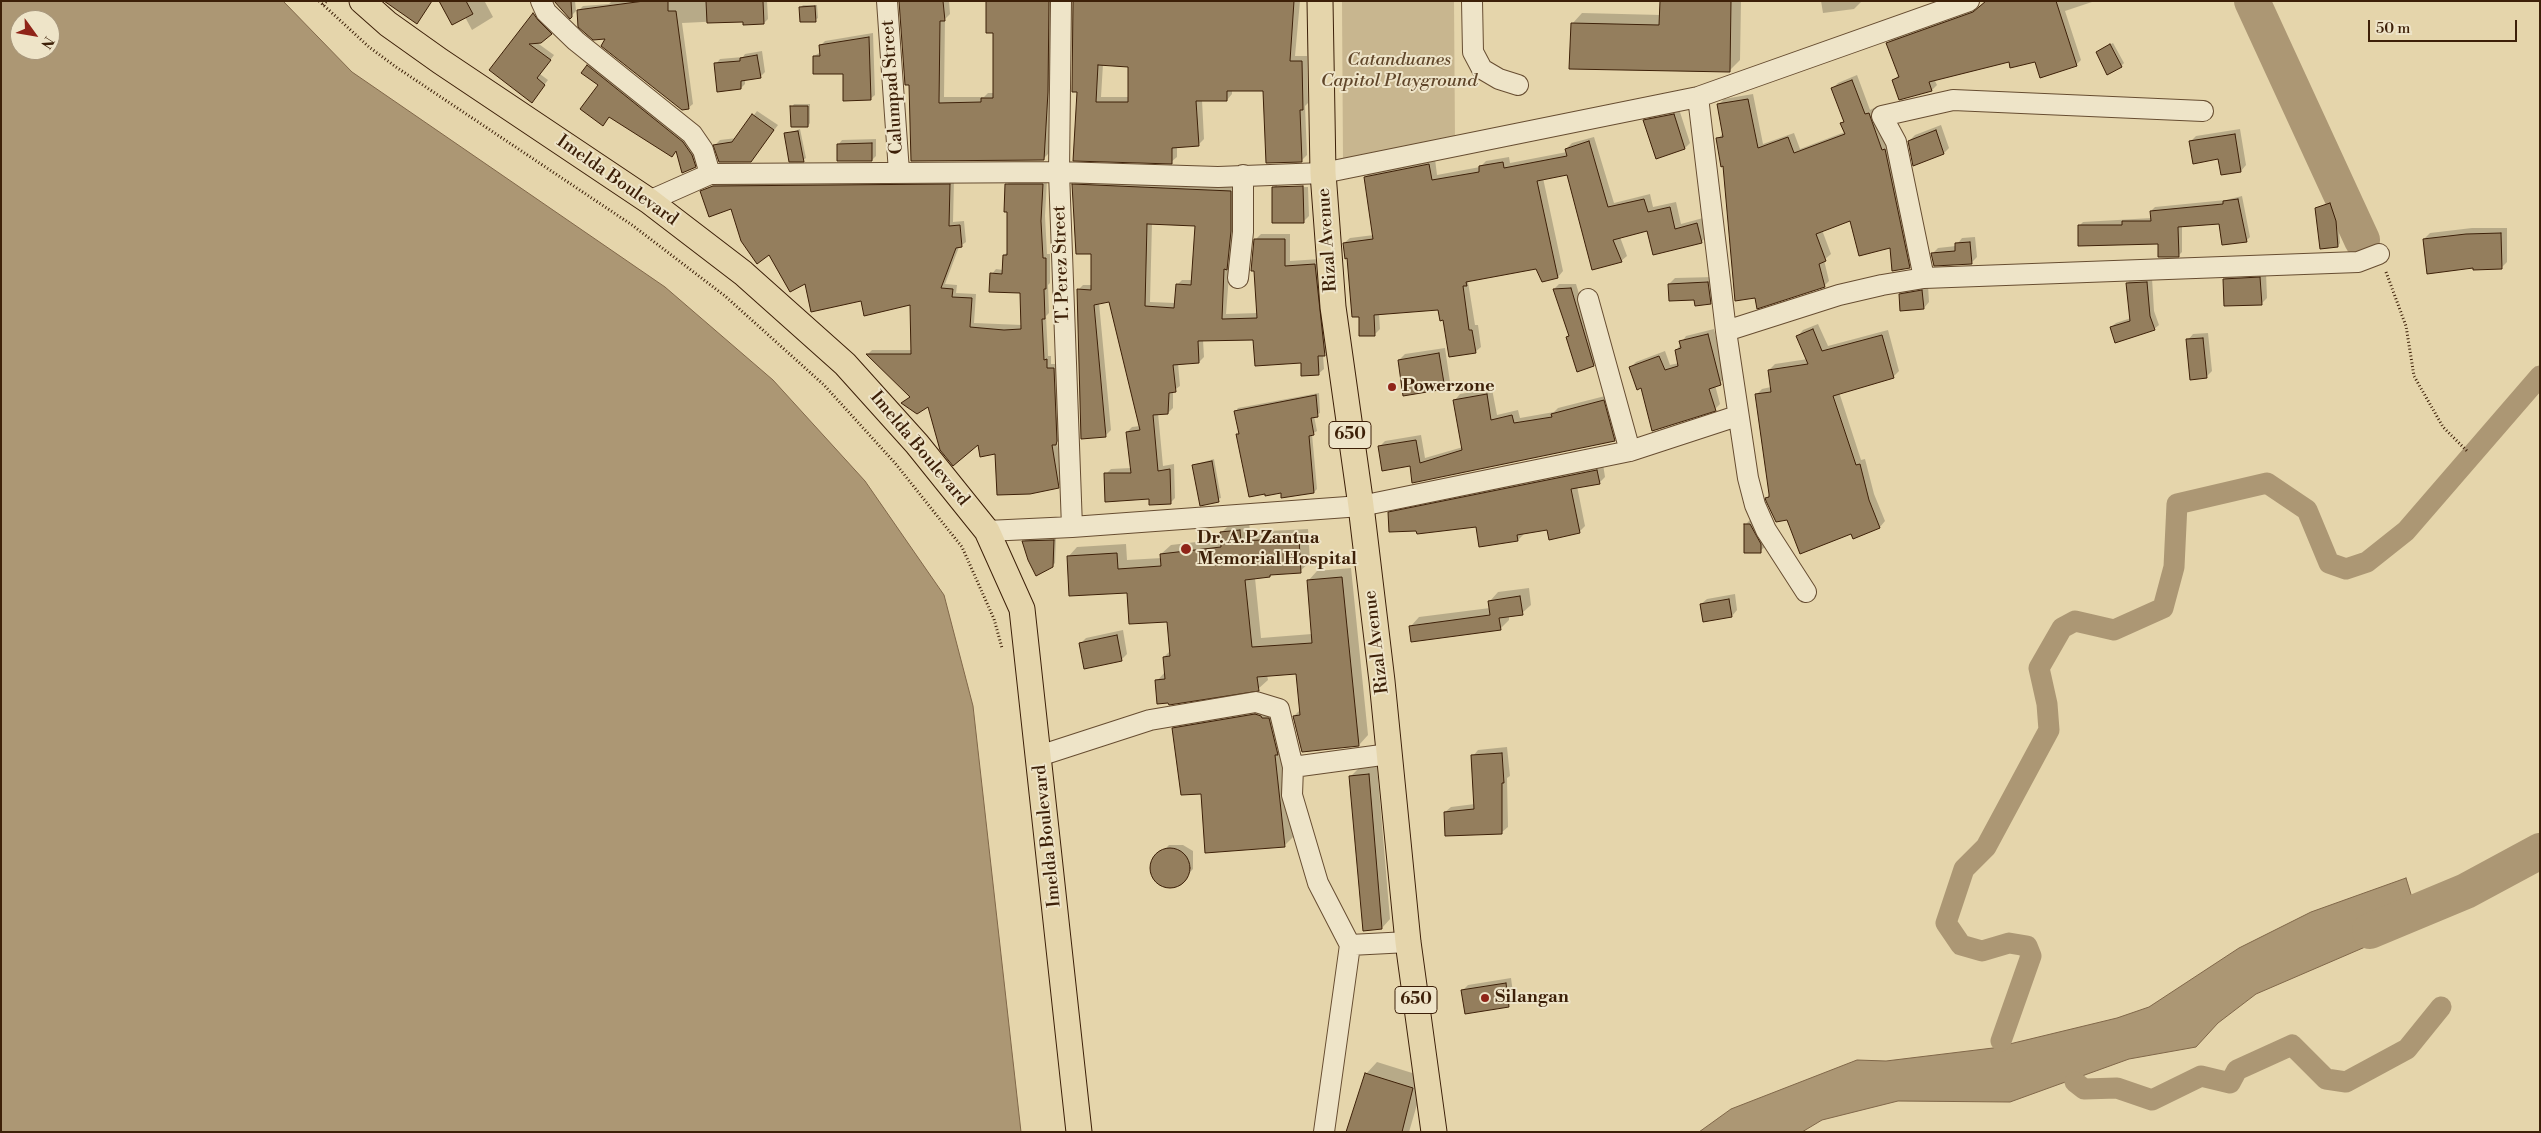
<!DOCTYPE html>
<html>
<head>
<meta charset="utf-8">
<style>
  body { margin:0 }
  #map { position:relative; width:2541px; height:1133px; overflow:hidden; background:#e5d5ab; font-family:"Libre Bodoni",serif }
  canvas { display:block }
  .frame { position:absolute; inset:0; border:2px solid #3d2008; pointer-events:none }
  .north { position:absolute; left:10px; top:10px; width:50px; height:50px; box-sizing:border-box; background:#eee4c8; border:1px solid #a7967b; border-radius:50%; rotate:122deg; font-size:14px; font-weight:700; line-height:20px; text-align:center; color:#3d2008 }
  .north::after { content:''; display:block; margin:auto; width:18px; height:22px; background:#8f2418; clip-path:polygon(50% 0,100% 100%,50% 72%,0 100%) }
  .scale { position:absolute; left:2368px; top:20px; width:149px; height:22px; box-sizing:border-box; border:2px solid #3d2008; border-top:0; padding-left:6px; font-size:15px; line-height:18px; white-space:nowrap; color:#3d2008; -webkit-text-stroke:4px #eee4c8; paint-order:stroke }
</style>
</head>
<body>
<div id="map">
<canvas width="2541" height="1133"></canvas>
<div class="frame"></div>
<div class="north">N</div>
<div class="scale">50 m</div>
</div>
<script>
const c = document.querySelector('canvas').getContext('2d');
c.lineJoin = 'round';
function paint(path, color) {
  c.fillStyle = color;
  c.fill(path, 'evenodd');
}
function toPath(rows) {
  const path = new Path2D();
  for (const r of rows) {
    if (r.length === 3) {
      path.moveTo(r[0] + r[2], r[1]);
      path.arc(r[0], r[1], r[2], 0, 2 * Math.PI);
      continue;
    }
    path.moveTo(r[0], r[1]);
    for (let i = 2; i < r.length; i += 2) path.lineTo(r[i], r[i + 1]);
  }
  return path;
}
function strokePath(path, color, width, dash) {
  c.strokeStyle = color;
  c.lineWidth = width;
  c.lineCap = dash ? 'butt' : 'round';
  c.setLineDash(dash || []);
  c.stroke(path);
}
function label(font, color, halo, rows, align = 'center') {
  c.font = font + ' "Libre Bodoni",serif';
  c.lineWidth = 4;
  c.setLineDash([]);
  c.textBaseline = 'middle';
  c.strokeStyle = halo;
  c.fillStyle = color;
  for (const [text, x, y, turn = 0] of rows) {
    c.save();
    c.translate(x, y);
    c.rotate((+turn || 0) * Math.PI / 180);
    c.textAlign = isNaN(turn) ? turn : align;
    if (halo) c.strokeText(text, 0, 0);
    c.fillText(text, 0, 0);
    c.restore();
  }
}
paint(toPath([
  [1342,1,1454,1,1455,141,1343,162]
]), '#c8b68f');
const water = toPath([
  [1,1,283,1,352,72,665,287,773,380,865,481,944,595,973,706,1021,1132,1,1132,1,1],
  [20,20,50,20,50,50,20,50,20,20],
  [2406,878,2421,927,2393,935,2256,994,2218,1023,2196,1047,2129,1059,2010,1102,1898,1101,1822,1120,1802,1132,1699,1132,1731,1109,1857,1060,1886,1061,1993,1048,2117,1018,2149,1007,2239,948,2311,912,2406,878]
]);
paint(water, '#ac9774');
strokePath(water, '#806749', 1);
paint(toPath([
  [441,1,488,1,485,2,493,17,472,30,465,17],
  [555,1,575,1,576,11,570,17],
  [767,1,768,19,764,23,744,20,682,23,693,104,688,108,578,11,583,6,609,4,612,1],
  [900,1,949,1,950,14,945,19,944,97,984,97,988,93,994,93,994,31,987,1,1054,1,1053,85,1049,153,1043,159,912,160,910,84],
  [1074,1,1300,1,1295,56,1307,56,1308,103,1305,106,1307,155,1301,161,1264,90,1232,89,1232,94,1227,100,1202,100,1204,139,1198,145,1177,146,1177,157,1171,162,1079,90],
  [1103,64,1129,66,1129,97,1101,97],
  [1661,1,1741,1,1740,60,1729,71,1572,24,1582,13,1661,15],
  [1821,1,1862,1,1854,9,1823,13],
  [1986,1,2095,1,2065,11,2081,60,2076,65,2036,60,2010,60,1934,79,1937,85,1932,90,1900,98,1893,80,1899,75,1888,43,1893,38,1979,8],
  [803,5,817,5,818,18,815,20,800,8],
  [538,10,555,29,536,42,554,55,540,74,548,80,535,97,491,69],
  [873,33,875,95,870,99,844,72,814,56,821,52,820,46,825,41],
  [2113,43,2124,63,2121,66,2097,52],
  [762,51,765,72,760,77,745,79,745,84,741,88,716,64,720,59,743,57,745,54],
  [592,62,687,138,699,162,695,166,677,150,610,116,607,120,600,84,588,66],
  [1857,75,1870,110,1874,108,1888,146,1915,262,1909,267,1891,246,1850,219,1822,230,1831,254,1824,260,1829,281,1824,286,1724,165,1718,139,1723,133,1719,104,1724,99,1753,94,1763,144,1794,133,1800,149,1845,132,1842,124,1845,121,1833,88,1838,83],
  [794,104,810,104,810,123,808,126,792,107],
  [1679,109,1690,143,1685,148,1645,121,1650,115],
  [757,111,778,125,751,161,715,145,720,140,737,138],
  [1941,125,1949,148,1944,153,1909,141,1915,135],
  [800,129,806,158,803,160,785,134],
  [2240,129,2246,165,2241,171,2191,141,2196,136],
  [1594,137,1614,203,1650,194,1653,207,1676,202,1681,224,1703,218,1707,236,1701,242,1648,230,1620,237,1627,256,1621,261,1568,173,1543,178,1563,271,1558,277,1536,267,1471,280,1468,282,1475,325,1478,325,1481,347,1475,352,1444,319,1439,308,1379,314,1380,329,1374,335,1360,315,1344,243,1350,238,1374,235,1365,177,1371,172,1435,159,1437,175,1480,167,1486,161,1509,157,1510,163,1567,152,1566,149,1572,143],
  [876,139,876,156,872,160,838,145,842,140],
  [954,180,953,222,964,221,966,242,959,247,945,284,957,285,956,293,976,294,974,323,1022,325,1021,292,992,274,996,269,1003,270,1004,255,1008,252,1007,185,1011,180,1047,180,1045,216,1047,254,1050,254,1050,283,1048,285,1049,313,1046,316,1048,356,1051,356,1051,364,1058,364,1060,439,1057,442,1063,482,1058,486,979,443,929,405,903,403,911,396,868,354,872,350,912,350,912,303,862,299,806,282,769,253,732,208,701,192,718,182],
  [1078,180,1236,186,1226,314,1258,313,1255,240,1261,234,1290,234,1290,261,1320,259,1330,350,1323,355,1324,369,1318,374,1302,362,1254,339,1203,340,1204,357,1199,362,1178,363,1180,386,1173,391,1173,408,1168,413,1158,413,1163,466,1174,464,1175,498,1170,503,1150,497,1106,474,1111,469,1131,468,1127,432,1132,427,1140,426,1109,301,1099,303,1111,430,1106,435,1078,290,1083,285,1092,285,1092,253,1073,185],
  [1152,223,1196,225,1193,280,1182,280,1177,285,1176,303,1150,302],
  [1308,180,1308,184,1277,185,1277,188,1308,187,1309,216,1303,222,1274,187,1279,182],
  [2242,196,2250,237,2246,241,2220,222,2182,226,2182,252,2178,256,2159,242,2079,226,2083,222,2152,218,2151,211,2155,207,2226,200],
  [2333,201,2338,218,2340,243,2338,246,2316,208],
  [2472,228,2507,228,2507,262,2501,268,2474,267,2424,239,2430,233],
  [1975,237,1977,257,1971,263,1932,254,1938,248,1956,246,1962,238],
  [2266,272,2267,298,2261,304,2224,279,2230,274],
  [1714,277,1716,297,1710,303,1695,299,1669,284,1675,278],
  [2152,278,2154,311,2159,325,2154,329,2111,327,2116,323,2131,318,2127,283,2132,279],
  [1559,284,1576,284,1599,360,1594,365,1567,337,1570,335,1554,289],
  [1928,285,1929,302,1924,308,1900,295,1906,289],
  [1818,324,1828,346,1888,330,1899,371,1893,377,1839,392,1861,460,1865,459,1874,494,1885,521,1880,527,1852,532,1787,519,1767,498,1771,494,1757,394,1762,389,1771,387,1769,370,1775,364,1808,359,1798,336,1803,330],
  [1714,329,1726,378,1715,385,1720,404,1715,409,1642,387,1630,368,1636,362,1665,351,1670,365,1679,363,1676,351,1686,336],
  [2208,333,2212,371,2206,377,2188,340,2193,334],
  [1445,348,1450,382,1445,388,1399,360,1405,354],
  [1492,389,1497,415,1518,410,1520,418,1554,412,1558,408,1609,395,1620,435,1614,440,1411,465,1379,447,1385,441,1421,435,1425,458,1463,447,1455,400,1460,394],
  [1319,393,1320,413,1314,416,1317,431,1312,434,1317,489,1314,492,1282,492,1238,435,1240,432,1236,411,1238,408],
  [1214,459,1221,498,1201,504,1193,465],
  [1603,464,1605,477,1599,483,1577,486,1585,526,1579,532,1548,529,1524,534,1518,540,1480,546,1477,525,1417,530,1390,513,1396,507],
  [1751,519,1766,546,1760,551,1745,525],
  [1249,521,1250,532,1308,529,1310,562,1300,571,1273,573,1270,576,1255,578,1261,638,1312,634,1308,581,1317,571,1351,568,1368,735,1359,745,1294,716,1301,709,1298,673,1267,675,1268,680,1258,689,1169,702,1157,681,1165,672,1164,657,1171,650,1168,621,1128,592,1068,557,1077,547,1126,544,1127,560,1162,558,1161,554,1171,545,1222,539,1221,533,1231,523],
  [1056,538,1055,563,1052,566,1024,542,1026,539],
  [1529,588,1531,605,1522,613,1509,615,1509,620,1500,629,1411,626,1419,617,1490,608,1490,601,1498,592],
  [1735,594,1737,610,1732,616,1701,604,1707,599],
  [1123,630,1127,654,1121,660,1081,643,1086,638],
  [1272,705,1295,835,1284,846,1173,729,1184,718],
  [1507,747,1510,776,1507,778,1508,827,1502,832,1445,812,1451,807,1475,804,1473,756,1478,750],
  [1377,766,1390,919,1382,928,1350,777,1359,768],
  [1169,845,1183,845,1193,851,1193,869,1177,886,1163,886,1153,877,1152,863],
  [1511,978,1514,1000,1509,1005,1463,990,1468,985],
  [1377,1062,1425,1077,1409,1132,1347,1132,1366,1074]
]), '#0003');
strokePath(toPath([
  [2001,1041,2031,956,2027,946,2009,943,1982,951,1961,945,1946,923,1964,869,1986,847,2049,730,2047,704,2039,668,2062,628,2075,621,2114,630,2163,608,2174,567,2177,504,2267,483,2307,510,2329,563,2346,569,2367,562,2406,531,2540,376],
  [2075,1082,2084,1089,2117,1088,2152,1100,2201,1076,2230,1083,2237,1070,2292,1045,2326,1079,2346,1082,2407,1049,2441,1007]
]), '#ac9774', 21);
strokePath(toPath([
  [2252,1,2362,240],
  [2370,931,2466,891,2540,851]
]), '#ac9774', 36);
const building = toPath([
  [384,1,432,1,417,24,384,1],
  [439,1,466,1,473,14,452,25,439,1],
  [554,1,571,1,572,17,570,19,554,1],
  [644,1,668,1,668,11,676,11,689,109,682,110,601,46,605,39,593,40,578,27,577,10,644,1],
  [706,1,763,1,764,24,743,25,743,22,707,23,706,1],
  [899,1,943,1,945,21,940,21,939,103,981,102,981,98,993,98,993,33,986,33,986,1,1049,1,1048,92,1044,160,911,161,909,85,905,85,899,1],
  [1073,1,1294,1,1290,61,1302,61,1303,110,1300,110,1302,162,1266,163,1263,91,1227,91,1227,101,1196,101,1199,146,1172,148,1172,164,1073,161,1077,92,1072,92,1073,1],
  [1098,65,1128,67,1128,102,1096,102,1098,65],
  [1660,1,1731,1,1730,72,1569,69,1571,23,1659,25,1660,1],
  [1986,1,2056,1,2077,66,2040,78,2035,62,2010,68,2009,62,1929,82,1932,91,1899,100,1892,80,1899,77,1886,43,1973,12,1986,1],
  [815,6,816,22,800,22,799,7,815,6],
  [533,13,538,20,552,34,541,43,529,44,551,60,537,78,545,85,532,103,489,70,533,13],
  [869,37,871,100,843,101,843,74,813,74,813,56,820,56,819,45,869,37],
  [2110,44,2122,67,2107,75,2096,52,2110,44],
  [757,55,761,78,741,81,741,89,717,92,714,63,740,61,740,58,757,55],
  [587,65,683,142,692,155,696,167,682,173,676,151,672,157,609,117,603,126,580,109,598,85,581,73,587,65],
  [1852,80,1865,114,1869,113,1882,150,1885,149,1910,268,1892,271,1890,248,1859,256,1850,221,1816,234,1826,261,1819,264,1825,287,1757,309,1755,298,1735,301,1723,166,1721,167,1716,138,1723,137,1717,104,1748,99,1758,148,1788,137,1794,153,1845,134,1840,123,1844,122,1831,88,1852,80],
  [790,106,808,106,808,127,791,127,790,106],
  [752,114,774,130,751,162,719,162,713,145,732,142,752,114],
  [1674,114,1685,149,1656,159,1643,120,1674,114],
  [1936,130,1944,154,1913,166,1908,141,1936,130],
  [798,131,804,162,789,162,784,133,798,131],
  [2235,134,2241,172,2221,175,2218,159,2193,164,2189,141,2235,134],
  [1589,141,1608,207,1644,199,1648,212,1670,207,1675,229,1697,223,1702,243,1653,255,1647,231,1613,240,1622,262,1592,270,1567,175,1537,181,1558,278,1542,282,1536,269,1466,282,1467,286,1463,286,1469,330,1472,330,1476,353,1449,357,1443,320,1440,321,1438,310,1374,315,1375,336,1359,336,1359,317,1352,317,1347,258,1345,259,1343,243,1373,239,1364,177,1429,164,1432,180,1479,172,1479,166,1503,162,1504,168,1567,156,1565,149,1589,141],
  [872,143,872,161,837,161,837,144,872,143],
  [950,184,949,226,960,225,962,247,956,248,941,288,953,289,952,297,972,298,970,327,1004,330,1021,329,1020,293,989,292,990,273,1002,274,1003,255,1007,255,1007,212,1004,212,1005,184,1043,184,1041,221,1043,258,1046,258,1046,289,1044,289,1045,319,1042,319,1044,360,1047,359,1047,368,1054,368,1057,441,1056,445,1052,445,1059,488,1030,494,997,495,995,454,980,457,978,445,953,466,940,450,928,407,917,414,901,403,910,397,866,354,911,354,910,305,864,316,861,301,811,312,805,284,790,292,769,255,757,264,741,241,731,209,709,217,700,191,713,186,950,184],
  [1072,184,1231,191,1231,231,1227,270,1224,269,1222,319,1257,318,1254,271,1251,271,1254,239,1285,239,1285,266,1315,264,1325,356,1318,356,1319,375,1301,376,1301,363,1255,366,1253,340,1198,341,1199,363,1173,365,1176,392,1169,393,1168,414,1153,415,1158,471,1170,469,1171,504,1149,505,1149,499,1105,502,1104,473,1131,473,1126,432,1140,430,1109,302,1094,305,1106,437,1081,439,1077,289,1091,290,1091,254,1076,254,1072,184],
  [1147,224,1195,226,1191,285,1176,284,1174,308,1145,306,1147,224],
  [1303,186,1304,223,1272,223,1272,187,1303,186],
  [2238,199,2247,242,2222,245,2219,224,2178,227,2179,257,2158,257,2158,244,2078,246,2078,225,2122,225,2122,221,2151,221,2150,211,2223,204,2223,201,2238,199],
  [2330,203,2336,221,2338,247,2320,249,2315,208,2330,203],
  [2501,233,2502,269,2473,270,2473,268,2427,274,2423,239,2466,234,2501,233],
  [1970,242,1972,264,1934,266,1931,253,1955,251,1955,243,1970,242],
  [2260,277,2262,305,2224,306,2223,279,2260,277],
  [1708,282,1711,304,1695,306,1694,300,1669,301,1668,284,1708,282],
  [2147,282,2150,316,2155,330,2115,343,2110,327,2130,321,2126,283,2147,282],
  [1571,288,1594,366,1577,372,1566,337,1569,336,1553,289,1571,288],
  [1922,290,1924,309,1900,311,1899,294,1922,290],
  [1813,329,1822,351,1882,335,1894,378,1833,396,1856,465,1860,464,1869,500,1880,528,1853,539,1851,534,1800,554,1787,520,1776,522,1766,501,1765,498,1769,497,1769,494,1755,394,1771,392,1768,370,1808,364,1796,336,1813,329],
  [1708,334,1721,385,1709,389,1716,411,1652,431,1641,388,1637,390,1629,367,1659,356,1665,370,1678,366,1675,350,1681,348,1679,341,1708,334],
  [2203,338,2207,378,2190,380,2186,339,2203,338],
  [1439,353,1445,389,1403,396,1398,360,1439,353],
  [1487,394,1491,420,1512,415,1514,423,1552,417,1551,414,1604,400,1615,441,1412,483,1410,466,1382,471,1378,446,1416,440,1420,463,1462,450,1453,400,1487,394],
  [1316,395,1318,417,1311,418,1314,435,1309,436,1314,493,1281,498,1281,493,1265,496,1265,494,1249,497,1236,434,1239,434,1234,411,1316,395],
  [1212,461,1219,502,1200,506,1192,465,1212,461],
  [1597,470,1600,484,1571,489,1580,533,1549,540,1547,530,1517,535,1518,541,1479,547,1476,527,1417,534,1416,531,1389,532,1388,512,1597,470],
  [1744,524,1750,524,1761,544,1761,553,1744,553,1744,524],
  [1240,530,1241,541,1299,538,1301,573,1270,575,1270,577,1245,580,1252,647,1312,643,1307,580,1342,577,1359,746,1302,752,1293,716,1300,715,1296,674,1257,677,1259,691,1169,705,1168,703,1157,704,1155,680,1165,679,1163,657,1170,656,1167,622,1129,624,1127,593,1069,596,1067,556,1117,553,1118,569,1161,566,1160,554,1221,547,1220,532,1240,530],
  [1054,540,1053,567,1036,576,1028,560,1022,541,1054,540],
  [1520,596,1523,615,1499,618,1501,630,1411,642,1409,626,1490,615,1488,601,1520,596],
  [1729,599,1732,617,1703,622,1700,604,1729,599],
  [1117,635,1122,661,1084,669,1079,643,1117,635],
  [1255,714,1261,716,1262,718,1269,718,1278,755,1275,755,1285,847,1205,853,1201,794,1181,795,1172,728,1255,714],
  [1502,753,1504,783,1502,783,1502,834,1445,836,1444,812,1474,809,1471,755,1502,753],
  [1369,774,1382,929,1363,931,1349,776,1369,774],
  [1170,868,20],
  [1506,983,1509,1007,1465,1014,1461,990,1506,983],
  [1365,1073,1413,1088,1402,1132,1346,1132,1365,1073]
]);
paint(building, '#947e5d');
strokePath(building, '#3d2008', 1);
const minor = toPath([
  [541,1,546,12,576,41,692,134,703,150,710,174],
  [887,1,899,172],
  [1061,1,1059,172,1072,527],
  [1472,1,1473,52,1482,69,1499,79,1518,85],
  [1698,97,1726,331,1748,478,1755,505,1766,530,1806,592],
  [649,201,710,174,1059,172,1218,177,1323,173,1698,97,1969,1],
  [1238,278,1243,232,1243,175],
  [1924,278,1896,142,1882,116,1953,100,2203,111],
  [1588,299,1630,451],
  [1726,331,1839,295,1882,285,1924,278,2358,262,2379,254],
  [987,531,1072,527,1361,506,1630,451,1737,416],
  [1039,756,1150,720,1256,702,1279,709,1293,767,1292,795,1318,883,1350,945],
  [1293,767,1389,754],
  [1324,1132,1350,945,1408,942]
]);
const major = toPath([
  [362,1,388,24,440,61,649,201,743,273,845,364,917,444,987,531,1022,609,1079,1132],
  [1320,1,1323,173,1333,307,1361,506,1382,681,1408,942,1434,1132]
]);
strokePath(minor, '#674d31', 22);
strokePath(major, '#3d2008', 27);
strokePath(toPath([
  [319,1,369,47,396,67,632,225,725,296,824,385,895,463,962,547,994,619,1002,648],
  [323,5,327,1],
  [2386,272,2406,326,2414,376,2443,427,2468,452]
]), '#3d2008', 3, [1, 2.5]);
strokePath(minor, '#eee4c8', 20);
strokePath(major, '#e5d5ab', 25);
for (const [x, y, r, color] of [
  [1392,387,5,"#8f2418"],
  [1186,549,6,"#8f2418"],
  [1485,998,5,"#8f2418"]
]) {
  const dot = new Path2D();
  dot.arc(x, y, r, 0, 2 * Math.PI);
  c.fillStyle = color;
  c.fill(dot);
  strokePath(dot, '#eee4c8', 2);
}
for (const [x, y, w] of [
  [1350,435,42],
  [1416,1000,42]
]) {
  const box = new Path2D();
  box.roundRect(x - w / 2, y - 13.5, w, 27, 4);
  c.fillStyle = '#eee4c8';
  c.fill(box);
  strokePath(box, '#3d2008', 1);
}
label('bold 16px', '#3d2008', null, [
  ["650",1350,435],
  ["650",1416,1000]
]);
label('italic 18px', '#60462a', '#eee4c8', [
  ["Catanduanes",1399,61],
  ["Capitol Playground",1399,82]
]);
label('18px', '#3d2008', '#eee4c8', [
  ["Calumpad Street",893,87,-94],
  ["Imelda Boulevard",617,181,35],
  ["Rizal Avenue",1328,240,-94],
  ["T. Perez Street",1062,264,-92],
  ["Imelda Boulevard",919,449,50],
  ["Rizal Avenue",1377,642,-97],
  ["Imelda Boulevard",1048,836,-96]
]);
label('bold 18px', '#3d2008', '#eee4c8', [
  ["Powerzone",1402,387],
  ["Dr. A.P Zantua",1197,539],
  ["Memorial Hospital",1197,560],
  ["Silangan",1495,998]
], 'left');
</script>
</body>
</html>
